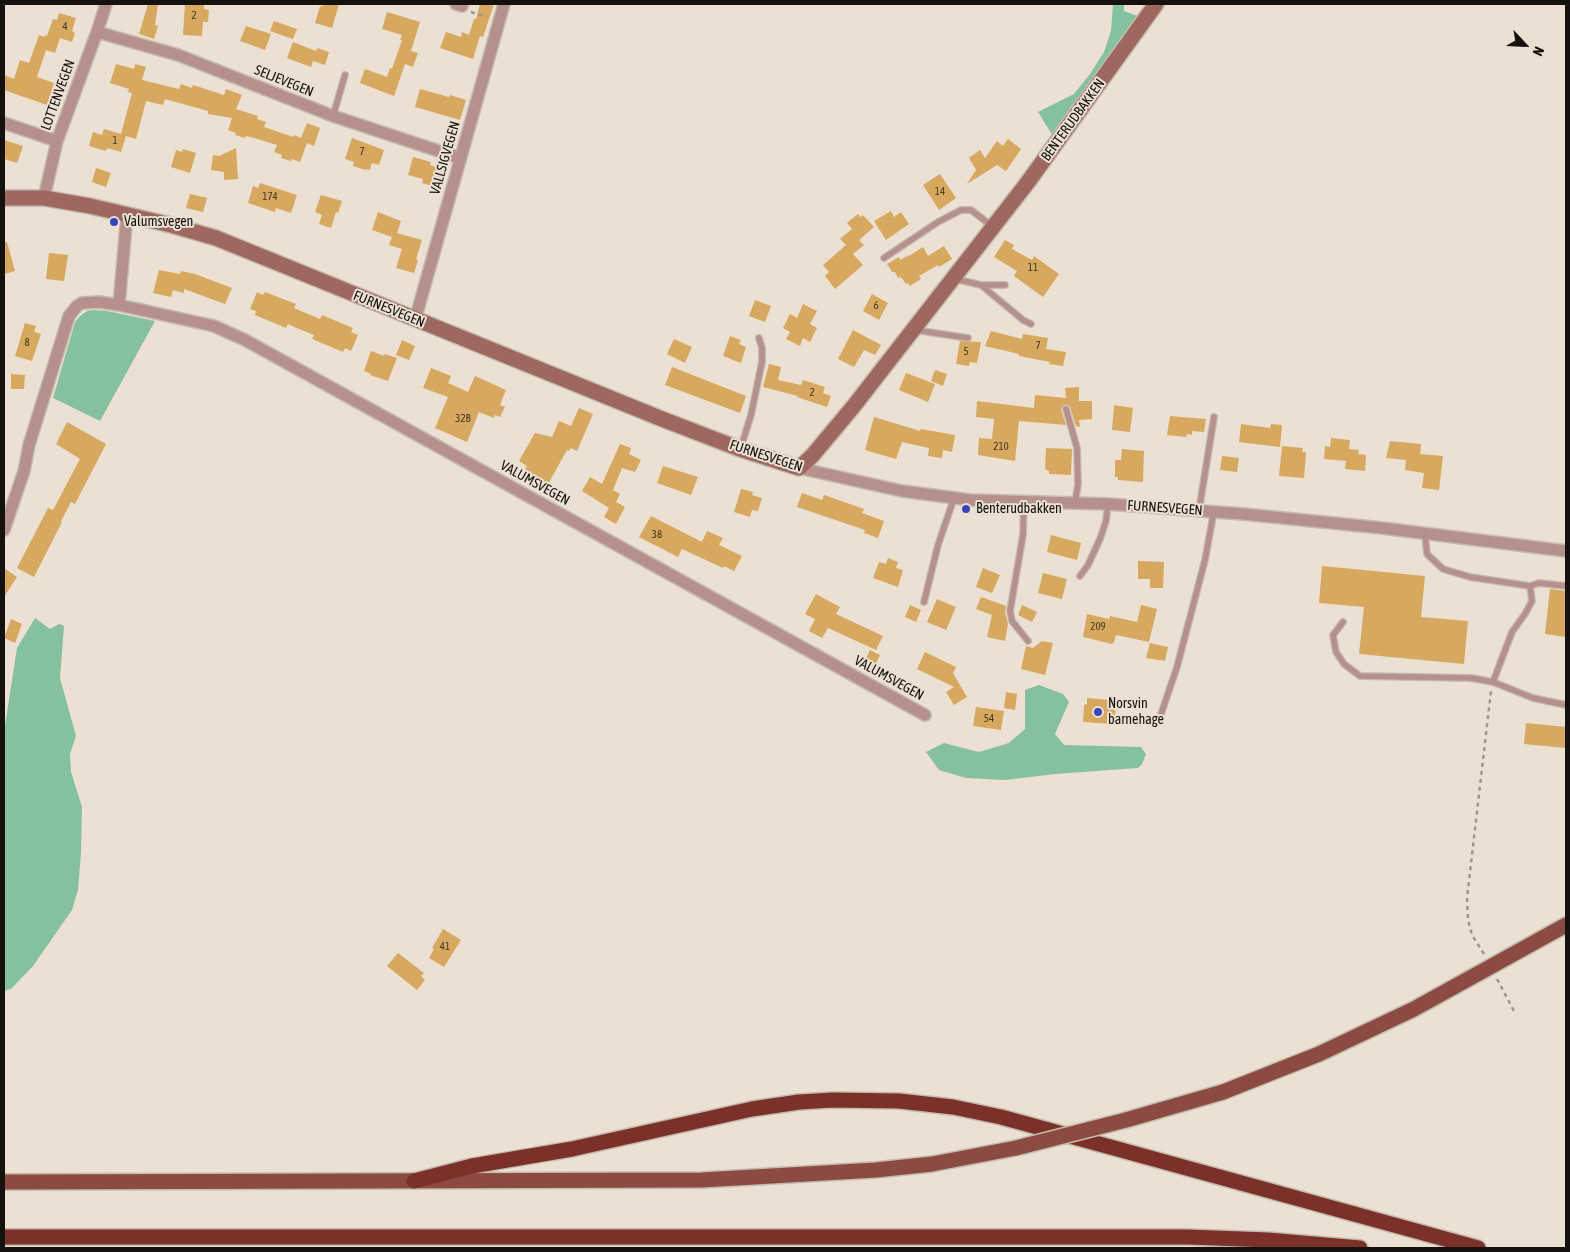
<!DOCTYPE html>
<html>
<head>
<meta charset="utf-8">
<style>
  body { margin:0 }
  #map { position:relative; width:1570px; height:1252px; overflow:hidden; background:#ebe0d1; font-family:"Asap Condensed",sans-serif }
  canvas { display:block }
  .frame { position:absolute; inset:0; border:5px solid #15110c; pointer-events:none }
  .north { position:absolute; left:1500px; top:20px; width:50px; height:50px; -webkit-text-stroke:4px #ebe0d1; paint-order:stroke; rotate:115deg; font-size:14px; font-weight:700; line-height:20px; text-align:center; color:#15110c }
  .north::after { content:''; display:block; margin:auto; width:18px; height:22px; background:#15110c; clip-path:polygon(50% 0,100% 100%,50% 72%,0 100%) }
</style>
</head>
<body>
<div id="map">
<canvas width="1570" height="1252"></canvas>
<div class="frame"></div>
<div class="north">N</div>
</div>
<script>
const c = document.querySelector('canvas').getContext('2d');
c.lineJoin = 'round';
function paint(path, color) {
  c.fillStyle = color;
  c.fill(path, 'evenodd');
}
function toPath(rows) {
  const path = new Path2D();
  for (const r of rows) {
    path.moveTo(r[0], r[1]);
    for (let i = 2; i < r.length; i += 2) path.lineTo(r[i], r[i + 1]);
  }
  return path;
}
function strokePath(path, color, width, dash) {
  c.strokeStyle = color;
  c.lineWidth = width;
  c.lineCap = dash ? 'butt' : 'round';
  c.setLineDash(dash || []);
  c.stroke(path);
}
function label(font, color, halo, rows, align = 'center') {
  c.font = font + ' "Asap Condensed",sans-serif';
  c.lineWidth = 4;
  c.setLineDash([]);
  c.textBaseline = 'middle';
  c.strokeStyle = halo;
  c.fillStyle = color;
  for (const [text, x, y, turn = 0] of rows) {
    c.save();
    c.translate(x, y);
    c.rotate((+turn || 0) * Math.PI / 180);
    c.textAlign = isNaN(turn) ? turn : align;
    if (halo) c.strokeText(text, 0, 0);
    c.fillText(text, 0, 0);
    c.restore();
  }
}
paint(toPath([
  [1113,4,1124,4,1124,11,1140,17,1053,136,1038,112,1074,94,1090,74,1104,52,1111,31],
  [94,310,107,311,155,321,100,421,53,398,75,322,80,316,87,311],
  [35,618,50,629,59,624,64,626,60,678,76,736,70,754,71,772,82,807,81,853,78,890,72,910,33,966,11,989,4,991,4,732,17,648],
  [1039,685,1063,694,1069,702,1055,734,1064,745,1141,747,1146,754,1142,764,1138,768,1055,774,1005,780,966,778,939,770,926,752,944,743,979,752,1009,743,1025,729,1025,690]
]), '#86c19f');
paint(toPath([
  [148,4,158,4,155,25,158,26,154,39,139,34],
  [185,4,204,4,204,9,209,10,208,22,203,22,202,36,183,35],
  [323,4,339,4,332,28,315,23,320,6,322,7],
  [480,4,494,4,483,37,480,36,473,59,440,48,446,32,461,37,462,32,469,35,474,19,476,19],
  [387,12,420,22,411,51,418,53,413,67,405,64,394,96,360,83,365,69,387,77,390,68,392,69,402,40,400,40,402,35,382,29],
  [59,13,76,18,72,31,75,33,72,42,60,38,55,53,46,50,37,77,54,83,47,105,4,90,4,75,14,79,20,60,29,63,39,35,44,37,45,35,47,36,53,19,57,20],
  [274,21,297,29,293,39,270,31],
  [246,26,271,34,265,50,240,41],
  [293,42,316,51,317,48,329,52,325,65,313,61,311,67,287,58],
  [116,64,134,69,135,64,146,67,142,80,179,89,181,84,192,88,193,85,224,95,226,89,242,95,236,109,258,116,257,119,266,122,264,127,293,137,294,135,301,138,307,123,320,128,314,146,307,143,300,162,292,159,291,161,281,158,282,155,274,152,277,145,254,138,246,136,245,138,235,135,236,133,228,130,232,118,208,114,208,111,165,99,163,105,146,101,136,139,126,136,121,152,107,148,106,151,89,146,93,132,102,135,104,129,121,134,132,93,128,92,129,89,110,83],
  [420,89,449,97,450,95,466,100,460,120,415,107],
  [352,138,384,150,379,165,372,163,370,170,366,169,366,170,353,166,354,162,345,159],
  [1008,139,1021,149,1006,171,997,165,967,184,976,170,969,158,980,150,985,158,997,141,1003,146],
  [4,140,23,146,17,163,4,159],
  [236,148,238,179,224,180,224,172,211,170,213,155,219,156],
  [183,149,196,153,190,173,171,167,176,150,182,152],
  [413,157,431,162,430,165,444,170,439,188,422,183,423,179,408,175],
  [96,168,111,173,106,187,92,182],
  [940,174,956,198,939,210,923,185],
  [260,183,297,195,291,213,276,208,275,212,248,203,253,186,258,188],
  [190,194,207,198,203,212,186,208],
  [321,195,342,201,338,213,336,212,331,228,319,224,322,215,315,212],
  [891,211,894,217,901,212,909,224,886,240,874,221],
  [378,212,401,221,397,233,422,240,416,259,418,260,414,273,396,268,402,249,389,245,392,237,372,230],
  [858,214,861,217,863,215,874,227,859,240,864,245,853,254,863,265,835,289,825,276,829,272,823,265,846,245,840,239,852,229,847,223],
  [1005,240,1014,245,1012,249,1032,260,1034,256,1059,274,1043,297,1014,276,1017,271,994,257],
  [4,242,7,242,15,271,4,274],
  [944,246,952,259,939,267,938,265,919,276,921,279,910,286,908,283,906,284,901,277,898,278,895,272,892,272,887,264,899,257,900,260,909,255,909,256,923,247,928,256],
  [49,253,68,255,64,281,46,279],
  [159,270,180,274,181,271,195,274,232,288,225,304,184,289,184,293,173,290,171,297,153,293],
  [257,292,263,295,265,292,296,304,294,308,320,319,322,315,353,328,351,332,358,335,351,351,345,348,343,352,312,339,314,335,294,327,288,324,286,328,255,315,256,311,250,309],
  [872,294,888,303,879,320,863,311],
  [755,300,771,306,765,322,749,316],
  [803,304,817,311,810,324,817,328,810,342,803,338,800,346,786,339,790,332,783,328,790,314,797,318],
  [25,323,36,326,34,332,41,334,32,361,15,356],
  [853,330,881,345,875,355,864,350,854,367,838,359],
  [991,331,1022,339,1023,334,1048,338,1046,349,1066,352,1063,366,1049,364,1050,362,1019,356,1019,354,985,346],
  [730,336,741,340,739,344,746,347,741,363,723,356],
  [674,339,692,347,685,363,667,354],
  [402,340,415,346,409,360,396,355],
  [960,341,981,342,977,363,970,362,969,366,956,364],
  [371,351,384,356,385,354,397,358,388,381,370,375,371,374,364,371],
  [769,364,781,367,778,380,801,385,803,380,825,387,823,393,831,396,827,407,797,397,798,396,763,387],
  [672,367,746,396,740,413,665,385],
  [431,368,451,376,448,383,468,392,475,376,506,390,500,405,505,407,500,417,495,415,494,418,479,412,467,442,435,428,448,397,423,388],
  [935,370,947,374,943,386,931,381],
  [906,373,935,384,928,402,899,390],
  [11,374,25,375,24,389,11,389],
  [1079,387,1079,401,1092,401,1092,419,1079,420,1080,427,1076,426,1070,407,1068,405,1064,405,1061,410,1066,425,1019,421,1015,461,978,455,979,438,992,439,994,419,976,417,977,401,1034,408,1035,395,1066,398,1065,388],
  [1114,405,1133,408,1130,432,1112,430],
  [579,408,593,414,577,451,571,448,569,451,567,450,547,486,523,473,527,466,519,461,535,433,552,437,559,421,571,426],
  [1170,416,1206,419,1204,432,1192,431,1192,435,1187,434,1186,437,1167,435],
  [874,417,920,431,921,429,955,435,952,452,943,450,942,458,928,456,929,448,902,442,896,459,865,450],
  [67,422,106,444,75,504,71,502,61,521,62,522,34,577,17,568,48,508,53,510,80,459,56,444],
  [1241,424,1270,428,1271,424,1282,425,1280,447,1239,442],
  [1331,438,1350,440,1349,449,1359,450,1358,454,1366,455,1365,471,1345,469,1346,461,1324,459,1325,446,1330,447],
  [1390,441,1421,444,1420,454,1443,456,1439,490,1422,488,1424,473,1405,470,1406,460,1386,458],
  [620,444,631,448,629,454,641,460,635,472,622,468,613,490,620,494,616,502,625,507,616,524,604,517,609,508,582,491,590,477,602,484],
  [1282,446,1303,448,1302,452,1306,452,1304,478,1279,476],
  [1046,448,1072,449,1071,475,1049,474,1049,471,1045,469],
  [1122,449,1144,451,1143,482,1118,480,1118,477,1115,477,1115,460,1121,460],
  [1222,456,1239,458,1237,472,1220,470],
  [663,466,698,477,691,495,657,483],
  [741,489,753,492,752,495,762,498,758,511,752,510,750,517,734,512],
  [802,493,822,500,824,495,864,509,862,513,884,521,878,538,864,533,865,530,797,507],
  [651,516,702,542,707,531,723,538,719,545,742,556,734,571,724,566,723,568,682,549,678,557,639,537],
  [1051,535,1081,543,1077,560,1047,552],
  [888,558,898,562,896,568,903,570,898,587,873,578,879,562,886,564],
  [1138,561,1164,562,1163,588,1150,588,1150,579,1138,579],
  [1322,566,1425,576,1421,617,1468,621,1464,664,1359,654,1364,607,1319,603],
  [4,568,17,577,4,597],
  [983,568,1000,575,992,593,976,587],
  [1043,573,1067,579,1062,599,1038,593],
  [1550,589,1566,591,1566,637,1545,634],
  [816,594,840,607,836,614,883,636,876,650,828,628,822,638,809,631,815,619,805,614],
  [981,597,1006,606,1005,612,1008,624,1005,641,987,637,992,615,976,609],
  [937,599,956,607,946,630,927,622],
  [910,605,921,610,916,622,905,617],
  [1022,605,1037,612,1032,622,1018,615],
  [1141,605,1157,609,1149,642,1116,635,1114,642,1112,644,1083,637,1087,614,1109,619,1110,616,1137,622],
  [11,619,22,624,15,643,4,638],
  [1042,641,1053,643,1045,675,1021,669,1026,646,1033,648],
  [1150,643,1168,647,1165,661,1146,658],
  [870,650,880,655,874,668,864,663],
  [925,652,956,667,953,673,967,697,954,705,946,692,954,687,917,669],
  [1006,692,1017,694,1015,710,1004,708],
  [1087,698,1109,700,1109,706,1116,706,1114,724,1083,722,1084,705,1087,704],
  [976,707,1004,711,1001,730,973,726],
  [1526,723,1566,727,1566,748,1524,744],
  [443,929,461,940,444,967,429,958,434,949,432,948],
  [398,953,424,973,421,976,425,980,417,990,387,966]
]), '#d7a860');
const lane = toPath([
  [333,116,345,75],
  [884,258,938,222,961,210,971,210,992,226],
  [955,279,981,285,1023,320,1031,324],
  [981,285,1005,285],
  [915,330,968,338],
  [1066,409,1077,448,1078,484,1075,504],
  [741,447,751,415,762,362,762,348,759,338],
  [1024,501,1023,535,1010,611,1012,621,1028,641],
  [1199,510,1214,417],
  [1425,534,1427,554,1443,569,1470,577,1530,586,1539,583,1566,586],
  [1080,576,1088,565,1100,539,1106,521,1108,504],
  [924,602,938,545,954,498],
  [1343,622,1333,635,1336,652,1344,664,1360,676,1471,678,1493,682,1533,698,1566,705],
  [1493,682,1512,632,1525,614,1532,601,1530,586],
  [1159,720,1177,667,1205,560,1214,511]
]);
const street = toPath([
  [456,4,462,6],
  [97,32,178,55,333,116,460,158],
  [4,123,57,141],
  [44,198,57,141,97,32,106,4],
  [127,214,119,305,214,326,245,340,925,715],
  [415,320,504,4],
  [799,468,902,491,970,500,1108,504,1243,514,1382,528,1566,551],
  [4,530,24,471,29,445,69,316,77,306,82,303,99,302,119,305]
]);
const secondary = toPath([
  [4,198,44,198,90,206,171,225,216,238,662,419,740,449,799,468,812,456,853,407,1028,182,1156,4]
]);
const primary = toPath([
  [1126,1120,1223,1092,1319,1054,1414,1009,1566,925],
  [4,1182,702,1180,876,1170,932,1164,1016,1148]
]);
const highway = toPath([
  [414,1181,472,1166,572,1149,752,1109,799,1102,833,1100,899,1101,953,1107,1001,1117,1478,1248],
  [4,1237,1188,1237,1268,1240,1360,1248]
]);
strokePath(lane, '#c4bbae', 8);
strokePath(street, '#c4bbae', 14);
strokePath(secondary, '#c4bbae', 18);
strokePath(primary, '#c4bbae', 18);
strokePath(highway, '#c4bbae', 18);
strokePath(toPath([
  [471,12,487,17],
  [1484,954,1472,935,1468,920,1467,898,1491,691],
  [1497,979,1514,1011]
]), '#9f978b', 2.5, [4, 4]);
strokePath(lane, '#b6908a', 5.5);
strokePath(street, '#b6908a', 11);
strokePath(secondary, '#9e6860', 15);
strokePath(primary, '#8c4b42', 15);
strokePath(highway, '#7b3129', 15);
const primaryBridge = toPath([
  [1016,1148,1126,1120]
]);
strokePath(primaryBridge, '#c4bbae', 18, []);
strokePath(primaryBridge, '#8c4b42', 15);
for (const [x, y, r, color] of [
  [114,222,5,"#3747b9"],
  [966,509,5,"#3747b9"],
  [1098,712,5,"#3747b9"]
]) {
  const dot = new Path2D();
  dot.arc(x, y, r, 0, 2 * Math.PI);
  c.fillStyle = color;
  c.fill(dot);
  strokePath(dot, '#ebe0d1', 2);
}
label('11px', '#463721', null, [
  ["2",194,16],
  ["4",65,27],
  ["1",115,141],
  ["7",362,152],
  ["14",940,192],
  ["174",270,197],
  ["11",1033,268],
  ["6",876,306],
  ["8",27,343],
  ["7",1038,346],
  ["5",966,352],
  ["2",812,393],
  ["32B",463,419],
  ["210",1001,447],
  ["38",657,535],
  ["209",1098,627],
  ["54",989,719],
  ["41",445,947]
]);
label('14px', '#15110c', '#ebe0d1', [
  ["SELJEVEGEN",284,81,22],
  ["LOTTENVEGEN",58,95,-70],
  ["BENTERUDBAKKEN",1073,120,-54],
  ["VALLSIGVEGEN",445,158,-74],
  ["FURNESVEGEN",389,309,22],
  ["FURNESVEGEN",766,456,18],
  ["VALUMSVEGEN",535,483,29],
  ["FURNESVEGEN",1165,508,4],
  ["VALUMSVEGEN",889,678,29]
]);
label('14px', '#15110c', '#ebe0d1', [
  ["Valumsvegen",124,222],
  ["Benterudbakken",976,509],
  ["Norsvin",1108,704],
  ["barnehage",1108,720]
], 'left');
</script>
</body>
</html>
